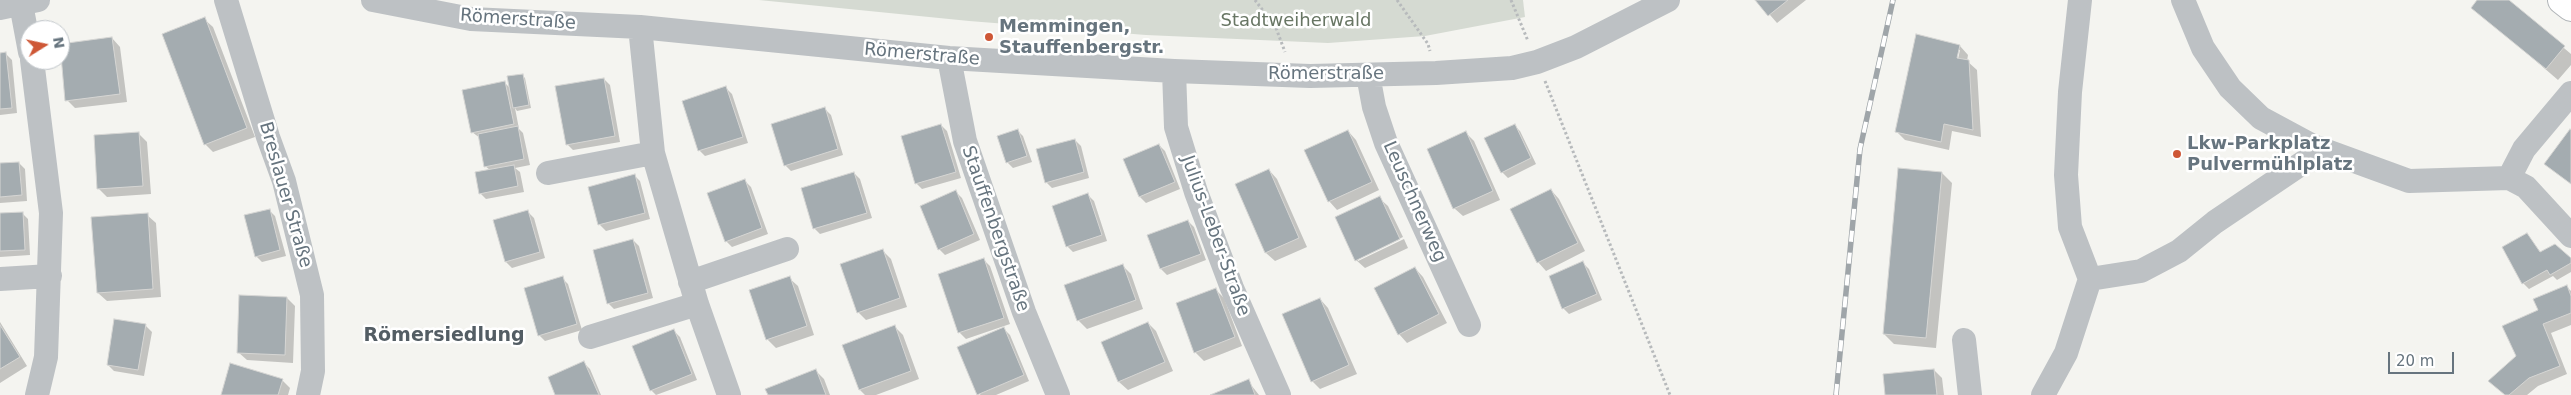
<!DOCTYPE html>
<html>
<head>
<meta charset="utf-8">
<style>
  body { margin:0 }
  #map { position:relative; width:2571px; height:395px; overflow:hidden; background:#f4f4f0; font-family:"DejaVu Sans",sans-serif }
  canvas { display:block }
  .north { position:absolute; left:20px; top:20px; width:50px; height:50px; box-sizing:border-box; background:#fff; border:1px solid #c2c7cb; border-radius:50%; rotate:80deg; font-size:14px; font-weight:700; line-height:20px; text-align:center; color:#66747e }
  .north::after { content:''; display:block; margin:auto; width:18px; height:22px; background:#ce5736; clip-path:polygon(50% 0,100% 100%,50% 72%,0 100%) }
  .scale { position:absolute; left:2388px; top:352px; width:66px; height:22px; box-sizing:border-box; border:2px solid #66747e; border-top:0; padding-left:6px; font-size:15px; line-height:18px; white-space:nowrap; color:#66747e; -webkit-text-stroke:4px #fff; paint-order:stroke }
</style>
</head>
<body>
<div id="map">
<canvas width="2571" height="395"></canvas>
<div class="north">N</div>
<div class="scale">20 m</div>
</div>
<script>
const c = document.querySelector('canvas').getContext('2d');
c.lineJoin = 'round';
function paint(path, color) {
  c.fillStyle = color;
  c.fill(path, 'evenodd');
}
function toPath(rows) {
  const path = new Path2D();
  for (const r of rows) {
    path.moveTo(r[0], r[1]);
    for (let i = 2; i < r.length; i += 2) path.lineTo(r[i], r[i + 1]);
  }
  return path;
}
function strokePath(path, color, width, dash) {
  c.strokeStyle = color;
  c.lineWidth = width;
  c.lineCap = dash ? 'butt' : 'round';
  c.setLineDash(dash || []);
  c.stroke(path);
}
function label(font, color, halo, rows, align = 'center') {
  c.font = font + ' "DejaVu Sans",sans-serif';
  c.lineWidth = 5;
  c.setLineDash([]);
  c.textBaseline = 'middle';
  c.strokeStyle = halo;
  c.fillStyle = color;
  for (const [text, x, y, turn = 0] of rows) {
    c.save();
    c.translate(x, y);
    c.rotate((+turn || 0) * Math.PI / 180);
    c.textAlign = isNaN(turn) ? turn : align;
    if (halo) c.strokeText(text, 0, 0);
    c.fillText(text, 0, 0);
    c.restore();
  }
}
paint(toPath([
  [759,0,1523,0,1525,17,1425,36,1328,43,1146,35,969,21]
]), '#d5dad2');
paint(toPath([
  [1757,0,1806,0,1777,23],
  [2479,0,2507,0,2571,54,2571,65,2558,80,2473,7],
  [204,19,213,27,255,137,213,152,205,144],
  [112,38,120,47,127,102,75,108,67,100,60,45],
  [1960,46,1968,55,1967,61,1977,70,1981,137,1952,131,1949,150,1905,140,1896,131],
  [1958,50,1960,50,1957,64,1955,63],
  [0,54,6,54,12,60,17,113,0,115],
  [522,75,525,78,531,108,517,111,515,108,519,129,523,133,530,165,515,168,520,172,524,192,486,199,480,193,490,170,485,166,480,138,472,132,505,83,511,89],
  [604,79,610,85,620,142,573,150,567,144],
  [726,88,732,94,748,143,705,156,699,150],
  [825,109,831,115,843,155,791,171,785,165],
  [941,125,947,131,961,178,922,189,916,183],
  [1514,125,1520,131,1536,164,1508,178,1502,172],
  [1017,130,1023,136,1032,162,1013,168,1007,162],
  [1348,131,1356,140,1379,190,1337,210,1329,201],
  [1466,133,1474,141,1500,200,1463,216,1454,208],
  [139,134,147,142,151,194,107,197,99,189],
  [1075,140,1081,146,1089,178,1052,188,1046,182],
  [1159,145,1165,151,1180,189,1146,203,1140,197],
  [19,163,25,169,27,201,0,203,0,165],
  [1269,170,1277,179,1307,247,1275,261,1266,253,1237,184],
  [854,173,860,179,872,218,820,234,814,228],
  [1942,173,1952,183,1936,348,1894,344,1884,334],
  [634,175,640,181,650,219,606,231,600,225,589,187],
  [745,181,751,187,768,234,732,247,726,241],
  [1551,190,1559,199,1585,251,1546,271,1538,262],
  [956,192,962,198,980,240,945,255,939,249],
  [1088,195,1094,201,1107,241,1073,252,1067,246],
  [1379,198,1388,206,1403,237,1358,258,1358,261,1404,239,1408,248,1365,268,1356,260],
  [269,210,275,216,286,256,262,262,256,256],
  [528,212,534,218,545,258,512,268,506,262],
  [22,213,28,219,30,255,0,257,0,214],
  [147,215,156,223,161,297,107,301,98,293],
  [1188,221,1194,227,1206,260,1167,275,1161,269,1149,236],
  [2527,234,2541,253,2571,259,2571,272,2557,280,2553,276,2529,289,2523,283,2503,248],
  [633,240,639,246,653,298,614,309,608,303],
  [883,251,891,259,907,307,866,320,858,312],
  [984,260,990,266,1010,324,966,339,960,333,940,275],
  [1583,263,1589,269,1602,300,1569,314,1563,308],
  [1123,266,1131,274,1143,309,1087,329,1078,320],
  [1415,268,1423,277,1447,323,1407,343,1399,334],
  [562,278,568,284,582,330,545,341,539,335],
  [789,278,798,286,814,335,776,348,767,339],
  [2567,287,2571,291,2571,325,2551,333,2567,374,2538,386,2527,395,2506,395,2517,356],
  [1216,290,1224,298,1242,346,1204,361,1195,352],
  [287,298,295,306,293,363,247,360,238,352],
  [1320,299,1328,308,1357,374,1320,389,1312,381],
  [0,322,27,366,0,383],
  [1148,323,1156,331,1173,371,1128,390,1119,382,1102,342],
  [146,326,152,332,144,376,114,371,108,365],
  [895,327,903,335,919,379,876,395,865,395,860,390],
  [1004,329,1010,335,1029,381,996,395,980,395],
  [674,331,680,337,697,380,656,395,651,390],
  [584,363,590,369,601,395,557,395],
  [815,370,824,379,830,395,769,395],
  [1934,370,1942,378,1944,395,1887,395],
  [282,380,290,388,288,395,223,395],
  [1248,381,1259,395,1214,395]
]), '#0003');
const building = toPath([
  [1755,0,1788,0,1768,16,1755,0],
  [2477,0,2509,0,2565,46,2546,69,2471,8,2477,0],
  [205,17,247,128,204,145,162,34,205,17],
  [1916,34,1960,45,1957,58,1969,60,1973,130,1944,124,1941,142,1895,132,1916,34],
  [112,37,120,94,65,101,60,44,112,37],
  [6,52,12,108,0,109,0,53,6,52],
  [523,74,529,105,513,108,507,76,523,74],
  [604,78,615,136,566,145,555,86,604,78],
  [505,81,514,124,471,133,462,90,505,81],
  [726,86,743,137,698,151,682,101,726,86],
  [825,107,838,149,784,166,771,124,825,107],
  [941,124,956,172,915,184,901,136,941,124],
  [1515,124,1531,158,1501,173,1484,138,1515,124],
  [518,126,524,159,484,167,478,134,518,126],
  [1018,129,1027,156,1006,163,997,136,1018,129],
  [2570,129,2571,130,2571,184,2544,164,2570,129],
  [1348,130,1372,182,1328,202,1304,150,1348,130],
  [1466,131,1493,191,1453,209,1427,149,1466,131],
  [139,132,143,186,97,189,94,135,139,132],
  [1075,139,1084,172,1045,183,1036,149,1075,139],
  [1159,144,1175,182,1139,197,1123,159,1159,144],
  [19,162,22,195,0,197,0,163,19,162],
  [514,165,518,186,479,194,475,172,514,165],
  [1898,168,1942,172,1926,338,1883,334,1898,168],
  [1269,169,1299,238,1265,253,1235,184,1269,169],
  [854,172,867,213,813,229,801,188,854,172],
  [635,174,645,213,598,225,588,187,635,174],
  [745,179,762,228,725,242,707,193,745,179],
  [1551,189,1578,243,1537,263,1510,209,1551,189],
  [956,190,974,234,938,250,920,206,956,190],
  [1088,193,1102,235,1066,247,1052,206,1088,193],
  [1380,196,1400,239,1355,261,1335,217,1380,196],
  [270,209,280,250,255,257,244,215,270,209],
  [528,210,540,252,505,262,493,220,528,210],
  [23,212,25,250,0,251,0,213,23,212],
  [148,213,153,289,97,293,91,217,148,213],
  [1188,220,1201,254,1160,269,1147,235,1188,220],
  [2527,233,2540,252,2555,244,2571,258,2571,263,2550,275,2547,270,2522,284,2502,247,2527,233],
  [633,239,648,293,607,304,593,250,633,239],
  [883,249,900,298,857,313,840,264,883,249],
  [984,258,1004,318,958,333,938,274,984,258],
  [1583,261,1597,294,1562,309,1549,276,1583,261],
  [1123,264,1136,300,1077,321,1064,285,1123,264],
  [1415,267,1439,314,1398,335,1374,288,1415,267],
  [563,276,577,324,538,336,524,288,563,276],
  [790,276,807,326,766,340,749,290,790,276],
  [2567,285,2571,296,2571,313,2543,324,2560,366,2529,378,2509,395,2505,395,2488,381,2516,356,2502,326,2538,310,2533,299,2567,285],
  [1216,288,1235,337,1194,353,1176,303,1216,288],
  [239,295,287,297,285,355,237,353,239,295],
  [1320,298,1349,365,1311,382,1282,314,1320,298],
  [114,319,146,324,138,370,107,365,114,319],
  [1148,322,1165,362,1118,382,1101,342,1148,322],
  [0,325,20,357,0,369,0,325],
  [895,325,911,371,859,390,842,345,895,325],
  [1004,327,1024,375,977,395,957,347,1004,327],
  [674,329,692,374,650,391,632,346,674,329],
  [584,361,599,395,555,395,548,377,584,361],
  [230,363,283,379,278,395,221,395,230,363],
  [816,369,826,395,768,395,765,389,816,369],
  [1934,369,1937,395,1885,395,1883,374,1934,369],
  [1249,379,1255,395,1210,395,1249,379]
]);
paint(building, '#a4acb0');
strokePath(building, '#d5d5d3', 1);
const major = toPath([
  [2562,0,2571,7]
]);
strokePath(major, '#b1b5b8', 30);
strokePath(toPath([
  [1255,0,1276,28,1285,52],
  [1397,0,1428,44,1430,51],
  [1511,0,1528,41],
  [1545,81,1670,395]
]), '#b7babc', 3, [2.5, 2.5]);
strokePath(toPath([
  [226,0,268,137,284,181,312,295,313,371,308,395],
  [373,0,471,19,640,27,949,58,1174,71,1310,76,1436,73,1512,68,1537,62,1576,47,1668,0],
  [2183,0,2203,48,2230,88,2261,118,2313,146,2409,181,2509,178,2526,187,2571,236],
  [21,4,30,52],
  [0,8,38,0],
  [640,27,653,153,697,304,729,395],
  [949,58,965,141,1024,312,1058,395],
  [32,60,51,213,46,357,37,395],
  [1174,71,1176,127,1196,192,1232,288,1279,395],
  [1368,75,1374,107,1386,143,1469,325],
  [548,173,653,153],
  [2509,178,2524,149,2571,93],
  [0,279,50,276],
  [2090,279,2141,271,2179,251,2215,222,2304,162,2320,148],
  [690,282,787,249],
  [590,337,697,304],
  [1964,340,1970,395],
  [2043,395,2066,353,2090,279,2070,227,2066,175,2070,92,2080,0]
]), '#bdc1c4', 24);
strokePath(major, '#fff', 28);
const rail = toPath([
  [1836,395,1860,149,1893,0]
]);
strokePath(rail, '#9fa5a9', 5.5);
strokePath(rail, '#fff', 4, [11]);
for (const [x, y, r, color] of [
  [989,37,5,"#ce5736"],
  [2177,154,5,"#ce5736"]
]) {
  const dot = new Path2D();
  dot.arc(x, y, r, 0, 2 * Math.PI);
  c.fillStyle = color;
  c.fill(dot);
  strokePath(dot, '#fff', 2);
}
label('18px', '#66747e', '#fff', [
  ["Römerstraße",518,20,4],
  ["Römerstraße",922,55,5],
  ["Römerstraße",1326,74],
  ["Breslauer Straße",285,195,74],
  ["Leuschnerweg",1414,202,66],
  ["Stauffenbergstraße",995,229,71],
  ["Julius-Leber-Straße",1215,236,70]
]);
label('18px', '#687664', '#fff', [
  ["Stadtweiherwald",1296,21]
]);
label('bold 18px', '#66747e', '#fff', [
  ["Memmingen,",999,27],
  ["Stauffenbergstr.",999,48],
  ["Lkw-Parkplatz",2187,144],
  ["Pulvermühlplatz",2187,165]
], 'left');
label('bold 19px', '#535d64', '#fff', [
  ["Römersiedlung",444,336]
]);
</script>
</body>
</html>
